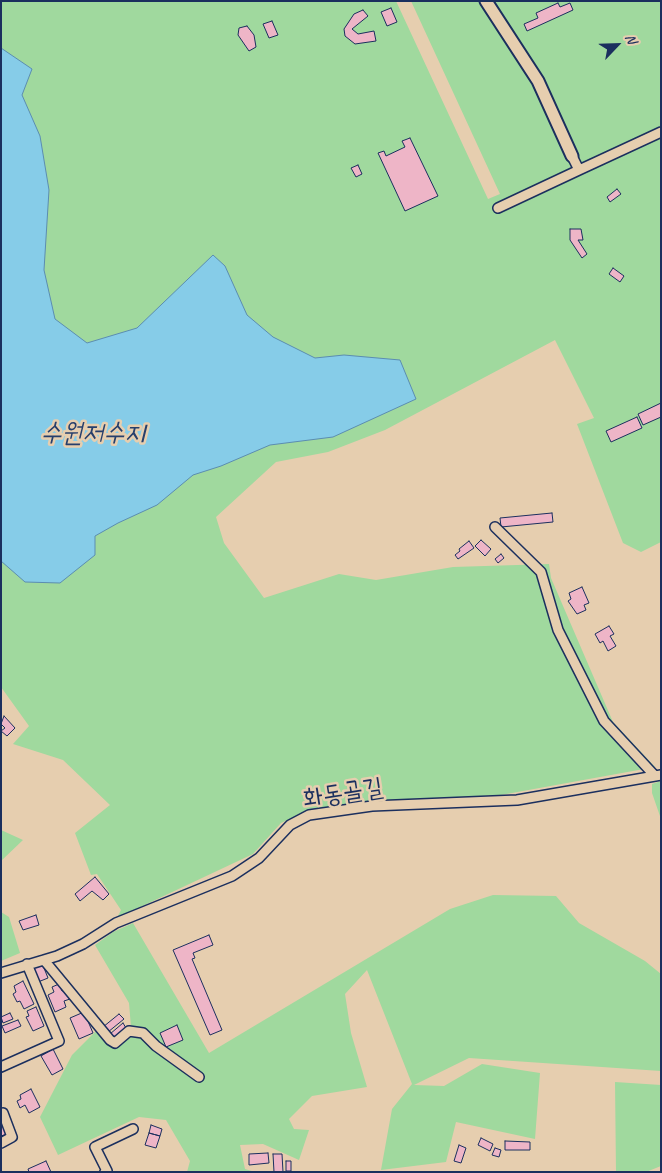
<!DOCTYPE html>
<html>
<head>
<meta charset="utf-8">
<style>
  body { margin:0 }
  #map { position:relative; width:662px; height:1173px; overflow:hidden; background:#e6ceaf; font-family:Caveat,sans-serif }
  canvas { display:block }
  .frame { position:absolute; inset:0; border:2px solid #1b2f5e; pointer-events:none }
  .north { position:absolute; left:592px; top:20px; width:50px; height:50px; -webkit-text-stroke:4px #e6ceaf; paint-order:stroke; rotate:66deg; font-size:14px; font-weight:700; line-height:20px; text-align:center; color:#1b2f5e }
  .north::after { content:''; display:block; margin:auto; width:18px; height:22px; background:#1b2f5e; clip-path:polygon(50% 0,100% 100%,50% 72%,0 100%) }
</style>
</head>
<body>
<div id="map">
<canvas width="662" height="1173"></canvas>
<div class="frame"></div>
<div class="north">N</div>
</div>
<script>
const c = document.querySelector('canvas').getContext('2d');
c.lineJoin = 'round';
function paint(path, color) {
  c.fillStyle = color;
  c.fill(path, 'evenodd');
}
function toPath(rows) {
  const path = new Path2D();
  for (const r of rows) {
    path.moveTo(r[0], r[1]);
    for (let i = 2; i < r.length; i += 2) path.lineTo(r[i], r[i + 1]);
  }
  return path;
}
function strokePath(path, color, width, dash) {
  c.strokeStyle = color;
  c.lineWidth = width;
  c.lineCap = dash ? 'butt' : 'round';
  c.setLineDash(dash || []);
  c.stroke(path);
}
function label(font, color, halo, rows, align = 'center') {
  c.font = font + ' Caveat,"Poor Story",sans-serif';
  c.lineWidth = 5;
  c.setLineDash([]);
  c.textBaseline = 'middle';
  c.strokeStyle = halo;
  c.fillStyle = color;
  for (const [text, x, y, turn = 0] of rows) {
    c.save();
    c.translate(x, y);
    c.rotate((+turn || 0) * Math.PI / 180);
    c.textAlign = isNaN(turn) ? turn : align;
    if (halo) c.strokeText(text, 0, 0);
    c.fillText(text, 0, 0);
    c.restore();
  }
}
paint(toPath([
  [1,1,396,1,488,199,500,194,411,1,661,1,661,542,641,552,623,543,577,424,594,418,555,340,385,430,328,452,276,462,216,517,224,543,264,598,339,574,376,580,453,567,549,564,551,578,613,722,655,767,501,795,364,803,307,811,281,823,253,854,117,918,121,910,97,874,91,875,75,833,110,805,63,760,13,744,29,726,1,687],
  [661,781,661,819,652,793,652,784],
  [1,830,23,840,1,861],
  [493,895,556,896,579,923,645,961,661,974,661,1071,469,1058,414,1085,444,1086,482,1064,540,1073,535,1139,456,1122,446,1162,381,1170,392,1109,412,1084,367,970,345,994,351,1033,367,1087,312,1096,289,1119,294,1129,309,1130,299,1160,263,1144,240,1145,245,1169,255,1172,187,1172,190,1161,166,1120,139,1117,58,1155,40,1117,72,1055,96,1031,114,1046,131,1027,129,1003,95,945,113,932,133,923,209,1053,450,909],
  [1,912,9,917,20,953,1,961],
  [615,1082,661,1085,661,1166,646,1172,616,1172]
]), '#a0d99e');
const water = toPath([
  [1,48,32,69,22,95,40,136,49,190,44,270,55,319,87,343,137,328,213,255,225,266,247,315,273,337,315,358,344,355,400,360,416,399,333,437,270,445,221,466,193,475,157,505,118,523,95,536,95,555,60,583,25,582,1,561,1,48]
]);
paint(water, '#86cce8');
strokePath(water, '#5b8db1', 1);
const building = toPath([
  [558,3,560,7,570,3,573,10,527,31,524,24,538,18,536,13,558,3],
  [391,8,397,22,387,26,381,12,391,8],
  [363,10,368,16,352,29,358,34,374,31,376,41,355,44,345,36,344,29,354,14,363,10],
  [272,21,278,35,269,38,263,24,272,21],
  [247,26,254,35,256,47,249,51,238,35,239,28,247,26],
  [410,138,438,196,405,211,378,153,384,151,386,156,405,147,402,141,410,138],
  [358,165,362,174,356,177,351,168,358,165],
  [617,189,621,194,610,202,607,197,617,189],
  [570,229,581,229,583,240,578,240,587,254,582,258,570,240,570,229],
  [613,268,624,276,620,282,609,274,613,268],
  [661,403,661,417,643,425,638,414,661,403],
  [637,417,642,428,611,442,606,431,637,417],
  [552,513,553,522,501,527,500,518,552,513],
  [481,540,491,549,485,556,475,546,481,540],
  [469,541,474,548,458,559,455,555,460,551,459,549,469,541],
  [501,554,504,558,498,563,495,559,501,554],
  [582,587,589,603,584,605,586,610,577,614,568,601,571,599,569,593,582,587],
  [609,626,614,634,610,636,616,646,608,651,603,641,600,643,595,634,609,626],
  [4,716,15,728,7,736,1,731,5,728,1,724,4,716],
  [95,877,109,894,103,900,92,891,80,901,75,894,95,877],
  [36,915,39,925,23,930,19,921,36,915],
  [209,935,213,945,193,953,195,958,192,959,222,1030,210,1035,173,950,209,935],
  [42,963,48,978,38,982,32,968,42,963],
  [23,981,34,1004,24,1009,20,1001,17,1002,13,994,16,992,14,986,23,981],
  [59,984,62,991,66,990,70,999,64,1001,66,1007,55,1012,48,995,54,992,52,987,59,984],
  [36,1007,44,1026,33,1031,26,1017,29,1016,27,1011,36,1007],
  [84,1012,93,1033,79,1039,70,1018,84,1012],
  [10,1013,13,1019,3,1023,1,1017,10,1013],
  [119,1014,124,1019,108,1032,103,1027,119,1014],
  [18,1020,21,1026,5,1033,2,1026,18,1020],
  [123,1023,126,1028,113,1038,110,1034,123,1023],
  [177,1025,183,1040,166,1047,160,1033,177,1025],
  [53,1049,63,1069,52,1075,41,1056,53,1049],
  [31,1089,40,1107,29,1113,25,1105,20,1108,17,1101,21,1099,20,1095,31,1089],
  [1,1120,7,1134,1,1136,1,1120],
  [151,1125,162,1129,160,1136,149,1133,151,1125],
  [149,1133,160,1136,156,1148,145,1145,149,1133],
  [481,1138,493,1144,490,1151,478,1145,481,1138],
  [505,1141,530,1142,530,1150,505,1150,505,1141],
  [459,1145,466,1148,461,1163,454,1161,459,1145],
  [495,1148,501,1150,499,1157,492,1155,495,1148],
  [268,1153,269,1163,249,1165,249,1154,268,1153],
  [273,1154,282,1154,283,1172,274,1172,273,1154],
  [46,1161,51,1172,29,1172,28,1169,46,1161],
  [286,1161,291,1161,291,1171,286,1171,286,1161]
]);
paint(building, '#eeb5c7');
strokePath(building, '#1b2f5e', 1);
const street = toPath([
  [572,156,579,170,661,132],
  [498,208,579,170],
  [495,527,541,572,558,630,604,721,655,776],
  [44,960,110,1040,115,1043,129,1031,143,1033,156,1046,199,1077],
  [1,973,57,956,83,944,116,923,232,876,259,858,290,825,309,815,372,806,517,800,661,775],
  [1,1067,59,1041,27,964],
  [1,1143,12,1137,3,1113],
  [105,1172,107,1171,95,1147,133,1129]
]);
const secondary = toPath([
  [486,1,538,81,572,156]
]);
strokePath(street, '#1b2f5e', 12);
strokePath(secondary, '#1b2f5e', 15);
strokePath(street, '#e6ceaf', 9);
strokePath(secondary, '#e6ceaf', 11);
label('25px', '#1b2f5e', '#e6ceaf', [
  ["화동골길",343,794,-9]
]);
label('italic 26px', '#263f6c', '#e6ceaf', [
  ["수원저수지",93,434]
]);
</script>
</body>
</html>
